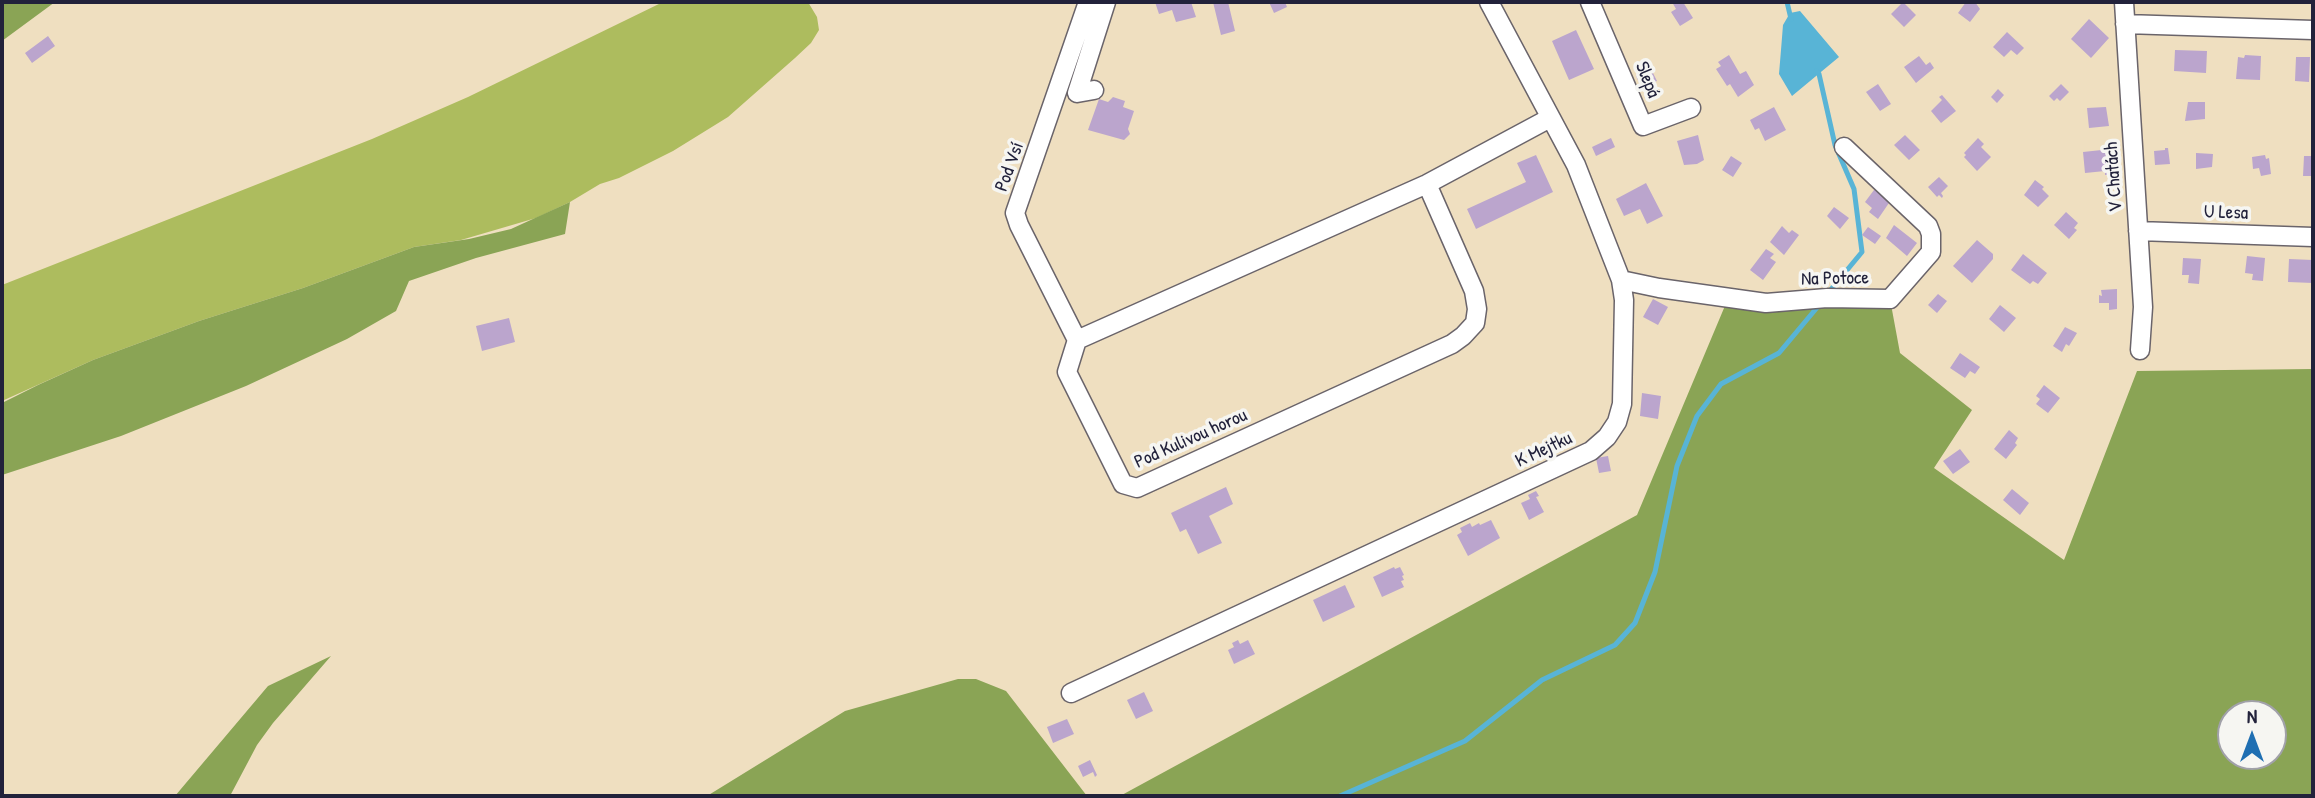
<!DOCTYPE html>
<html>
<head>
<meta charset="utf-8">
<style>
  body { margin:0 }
  #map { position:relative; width:2315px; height:798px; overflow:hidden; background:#efdfc0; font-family:"Patrick Hand",sans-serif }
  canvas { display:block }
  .frame { position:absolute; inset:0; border:4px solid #22223b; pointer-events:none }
  .north { position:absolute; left:2217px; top:700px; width:70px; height:70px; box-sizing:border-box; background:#f6f6f2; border:2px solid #a1a1a9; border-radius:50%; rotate:0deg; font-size:19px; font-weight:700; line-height:28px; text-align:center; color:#22223b }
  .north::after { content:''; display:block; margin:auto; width:24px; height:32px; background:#1f6fb2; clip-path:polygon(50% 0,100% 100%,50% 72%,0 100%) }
</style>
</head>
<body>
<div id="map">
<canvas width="2315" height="798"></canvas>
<div class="frame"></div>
<div class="north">N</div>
</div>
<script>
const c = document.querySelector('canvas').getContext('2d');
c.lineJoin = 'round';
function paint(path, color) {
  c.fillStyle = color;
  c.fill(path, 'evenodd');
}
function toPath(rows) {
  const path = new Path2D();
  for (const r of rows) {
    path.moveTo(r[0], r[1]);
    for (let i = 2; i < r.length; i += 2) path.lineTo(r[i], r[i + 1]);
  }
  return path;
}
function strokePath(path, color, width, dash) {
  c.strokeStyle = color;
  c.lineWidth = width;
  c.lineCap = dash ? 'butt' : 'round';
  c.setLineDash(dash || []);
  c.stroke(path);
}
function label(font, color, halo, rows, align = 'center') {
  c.font = font + ' "Patrick Hand",sans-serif';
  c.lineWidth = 7;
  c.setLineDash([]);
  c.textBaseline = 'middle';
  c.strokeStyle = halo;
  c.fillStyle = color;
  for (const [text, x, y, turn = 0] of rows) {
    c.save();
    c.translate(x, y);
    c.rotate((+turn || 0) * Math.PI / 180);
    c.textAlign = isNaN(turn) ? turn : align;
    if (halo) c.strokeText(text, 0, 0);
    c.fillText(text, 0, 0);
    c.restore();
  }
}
paint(toPath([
  [663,2,808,2,817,17,819,30,811,43,795,58,728,117,673,151,619,178,600,184,570,202,536,218,461,240,414,247,303,288,199,321,93,360,2,401,2,285,372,139,468,97]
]), '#adbc5e');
paint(toPath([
  [2,2,55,2,2,41],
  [570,202,565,234,476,258,409,281,396,311,347,339,246,386,121,436,2,475,2,403,38,385,93,360,199,321,303,288,414,247,469,239,511,229],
  [1890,299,1900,353,1972,410,1934,468,2064,560,2137,371,2313,369,2313,796,1120,796,1637,515,1727,301],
  [2231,714,2273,714,2273,756,2231,756],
  [331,656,273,723,257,745,230,796,175,796,268,686],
  [958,679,976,679,1006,691,1087,796,707,796,845,711]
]), '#8aa455');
paint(toPath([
  [1800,11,1839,57,1792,96,1779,74,1781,50,1783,25,1790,13]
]), '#58b4d6');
strokePath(toPath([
  [1787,2,1791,19],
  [1816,71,1819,74,1835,145,1854,189,1862,252,1828,293],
  [1340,796,1465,741,1542,680,1615,645,1635,623,1655,572,1677,466,1697,416,1721,384,1779,353,1820,304]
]), '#58b4d6', 5);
paint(toPath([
  [1155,2,1191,2,1196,17,1176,22,1172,10,1159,14],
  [1213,2,1228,2,1235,31,1221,35],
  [1269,2,1285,2,1287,7,1274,13],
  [1672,2,1683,2,1693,18,1680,26,1671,12,1676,9],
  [1903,2,1916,15,1904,27,1891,14],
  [1966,2,1975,2,1980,9,1970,22,1958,13],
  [2089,19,2109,38,2091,58,2071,39],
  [1576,30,1594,69,1569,80,1552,41],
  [2007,32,2024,48,2017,55,2011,50,2004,57,1993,47],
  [48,36,55,46,32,63,25,53],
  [2175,50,2207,51,2206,73,2174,71],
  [1729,55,1740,74,1746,71,1754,85,1738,97,1730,84,1727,86,1716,69,1721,66,1718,62],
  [2245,55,2261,56,2260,80,2236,79,2238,57,2244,58],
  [1919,56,1926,65,1930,62,1934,68,1916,83,1904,67],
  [2296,57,2310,57,2309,82,2295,81],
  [1651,69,1657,81,1642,88,1636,76],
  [1878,84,1891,104,1880,111,1866,92],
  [2061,84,2069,92,2060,101,2057,98,2054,101,2049,96],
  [1998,89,2004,95,1997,103,1991,97],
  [1942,95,1956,111,1941,123,1931,111,1942,100,1939,97],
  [1113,97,1125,101,1123,107,1134,111,1128,129,1130,134,1124,140,1088,130,1099,99,1108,102],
  [2188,102,2205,102,2205,119,2185,121],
  [1774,107,1786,130,1765,141,1759,128,1755,130,1750,120],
  [2106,107,2109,126,2089,128,2087,108],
  [1698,135,1704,160,1697,164,1684,165,1677,141],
  [1905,135,1920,150,1909,160,1894,145],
  [1611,138,1615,147,1596,156,1592,147],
  [1978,138,1984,144,1981,147,1991,157,1977,171,1964,157,1966,155,1964,153],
  [2165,148,2168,148,2170,164,2155,165,2154,151,2165,150],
  [2111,149,2112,163,2116,163,2118,174,2105,175,2105,171,2085,173,2083,152],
  [2196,153,2213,154,2212,167,2196,169],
  [1536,155,1553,192,1476,229,1467,209,1526,182,1517,163],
  [2265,155,2266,159,2269,158,2271,174,2261,176,2259,168,2253,169,2252,157],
  [1731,156,1742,163,1733,177,1722,170],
  [2304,156,2313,156,2313,176,2303,176],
  [1939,177,1948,186,1941,193,1943,196,1942,198,1939,195,1937,197,1928,187],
  [2035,180,2044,187,2042,189,2049,196,2038,207,2024,195],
  [1646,183,1663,216,1647,224,1640,209,1624,216,1616,199],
  [1877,186,1891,200,1878,219,1869,212,1872,208,1865,202],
  [1834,207,1849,218,1840,229,1827,216],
  [2066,212,2078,223,2074,228,2077,230,2069,239,2054,225],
  [1894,225,1917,243,1907,256,1886,238],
  [1782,226,1789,233,1792,230,1799,235,1784,255,1770,242],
  [1868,227,1881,236,1875,244,1862,235],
  [1977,240,1993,254,1993,259,1972,283,1953,266],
  [1766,249,1774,254,1770,258,1776,262,1763,280,1750,270],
  [2023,254,2047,273,2038,284,2033,281,2030,284,2011,270],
  [2247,256,2265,258,2263,281,2252,280,2253,274,2245,273],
  [2183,258,2201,259,2199,284,2188,283,2189,275,2182,275],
  [2289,259,2313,260,2313,283,2288,282],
  [2117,289,2117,309,2109,310,2109,303,2099,303,2099,295,2102,296,2101,290],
  [1938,294,1947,301,1937,313,1928,305],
  [1653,299,1668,307,1658,325,1643,317],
  [2000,305,2016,318,2004,332,1989,319],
  [509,318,515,342,482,351,476,326],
  [2065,327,2077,333,2069,346,2066,344,2062,352,2053,346],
  [1960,353,1980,367,1975,374,1970,371,1965,378,1950,368],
  [2044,385,2060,398,2048,413,2036,404,2040,399,2036,396],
  [1642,393,1661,396,1658,419,1640,416],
  [2009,430,2018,438,2015,443,2017,445,2006,459,1994,449],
  [1960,449,1970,462,1953,474,1943,461],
  [1608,456,1611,471,1599,473,1596,458],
  [1226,487,1233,504,1209,516,1222,543,1198,554,1186,529,1180,532,1171,513],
  [2012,489,2029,503,2020,515,2003,500],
  [1536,491,1539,496,1536,497,1544,512,1529,520,1521,503,1530,499,1528,495],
  [1491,520,1500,538,1468,556,1457,535,1462,532,1460,528,1470,523,1472,527,1479,523,1480,525],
  [1394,567,1395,569,1400,567,1404,575,1402,576,1404,580,1401,581,1404,587,1382,597,1373,577],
  [1345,585,1355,607,1323,622,1313,600],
  [1238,640,1240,644,1248,640,1255,654,1234,664,1228,650,1234,647,1232,643],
  [1144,692,1153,711,1136,719,1127,700],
  [1067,719,1074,734,1053,743,1047,727],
  [1090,760,1097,775,1095,777,1093,772,1083,777,1078,766]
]), '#bba5cd');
const minor = toPath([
  [1590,2,1643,126,1691,108],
  [2124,2,2143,307,2140,350],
  [2125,24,2313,30],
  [1094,90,1077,93,1106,2],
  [1427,184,1474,291,1477,309,1475,323,1463,336,1452,344,1137,488,1123,484,1067,372,1077,340,1427,184,1550,118],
  [2138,231,2313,237],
  [1621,280,1659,288,1766,303,1827,298,1890,299,1931,252,1931,234,1928,226,1844,147],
  [1077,340,1019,225,1015,213,1088,2],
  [1071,693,1591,451,1607,437,1617,422,1622,404,1624,300,1621,280,1576,165,1489,2]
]);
strokePath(minor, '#6a646a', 21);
strokePath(minor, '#fff', 18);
label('19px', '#22223b', '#f6f6f2', [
  ["Slepá",1647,80,68],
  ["Pod Vsí",1010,167,-70],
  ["V Chatách",2114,177,-94],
  ["U Lesa",2226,213,2],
  ["Na Potoce",1835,279,-1],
  ["Pod Kulivou horou",1191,439,-24],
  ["K Mejtku",1544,450,-25]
]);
</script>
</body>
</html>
